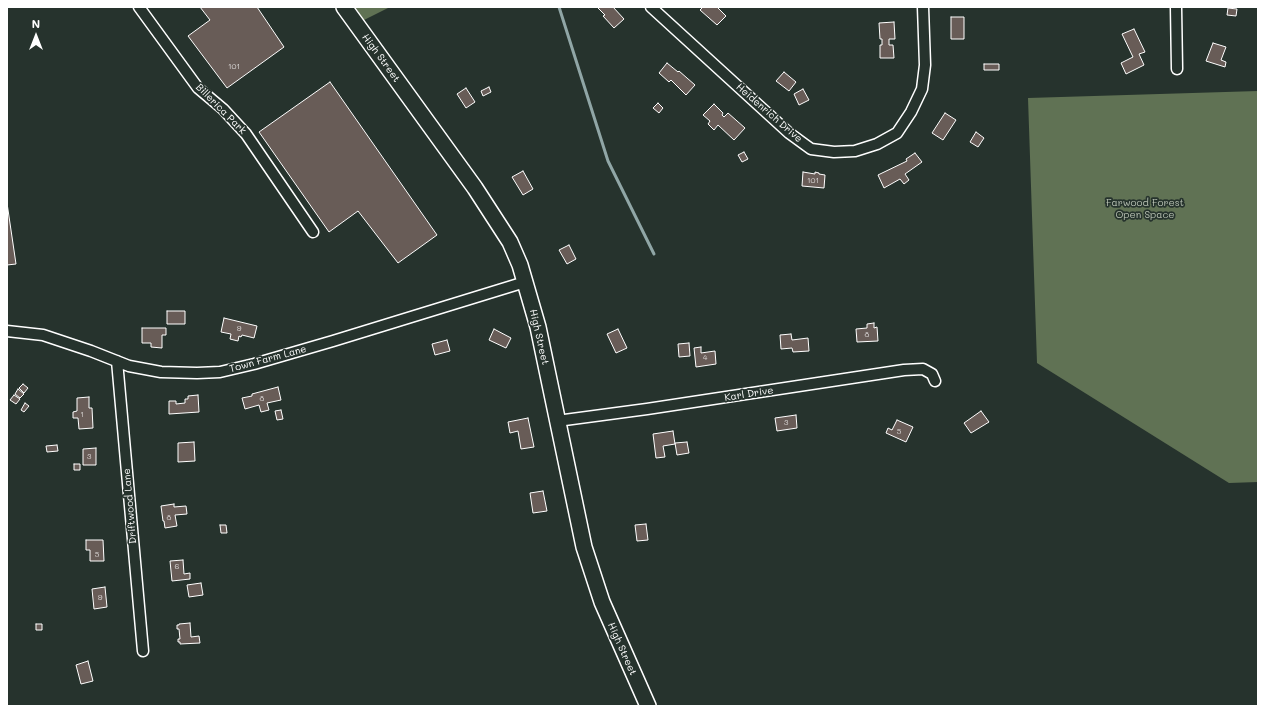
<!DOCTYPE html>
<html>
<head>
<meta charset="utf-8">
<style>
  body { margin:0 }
  #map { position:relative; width:1265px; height:713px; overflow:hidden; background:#26332d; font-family:Mali,sans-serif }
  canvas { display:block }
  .frame { position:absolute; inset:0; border:8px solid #fff; pointer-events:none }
  .north { position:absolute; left:16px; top:16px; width:40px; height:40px; -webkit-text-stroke:3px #26332d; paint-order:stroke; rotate:0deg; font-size:11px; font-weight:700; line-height:16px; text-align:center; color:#fff }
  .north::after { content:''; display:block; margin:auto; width:14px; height:18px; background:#fff; clip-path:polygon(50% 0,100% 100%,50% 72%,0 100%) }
</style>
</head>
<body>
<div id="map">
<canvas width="1265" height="713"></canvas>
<div class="frame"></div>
<div class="north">N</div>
</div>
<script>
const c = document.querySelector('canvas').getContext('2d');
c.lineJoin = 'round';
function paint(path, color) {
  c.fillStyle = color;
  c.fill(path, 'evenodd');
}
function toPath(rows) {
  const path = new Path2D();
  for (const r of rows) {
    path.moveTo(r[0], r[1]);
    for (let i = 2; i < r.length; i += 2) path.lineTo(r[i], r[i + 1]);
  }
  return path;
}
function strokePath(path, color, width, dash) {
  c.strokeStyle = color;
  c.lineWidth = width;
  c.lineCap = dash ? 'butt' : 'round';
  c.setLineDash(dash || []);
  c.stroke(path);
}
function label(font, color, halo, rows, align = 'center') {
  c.font = font + ' Mali,sans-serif';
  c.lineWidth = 3.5;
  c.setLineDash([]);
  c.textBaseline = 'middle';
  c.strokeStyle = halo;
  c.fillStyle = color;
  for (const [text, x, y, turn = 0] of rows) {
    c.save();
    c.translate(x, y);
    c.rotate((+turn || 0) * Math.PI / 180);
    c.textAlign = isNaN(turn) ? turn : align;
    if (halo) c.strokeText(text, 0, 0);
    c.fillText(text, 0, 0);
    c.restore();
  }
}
paint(toPath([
  [355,7,390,7,364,20],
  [1258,91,1258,482,1229,483,1037,363,1028,98]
]), '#607254');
strokePath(toPath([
  [559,7,608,161,654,254]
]), '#90a6a6', 3);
const building = toPath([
  [200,7,257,7,284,47,227,88,188,36,210,20,200,7],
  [597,7,613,7,624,19,614,28,603,16,605,15,597,7],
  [703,7,717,7,726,16,717,25,700,10,703,7],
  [1228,8,1237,9,1236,16,1227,15,1228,8],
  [951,17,964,17,964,39,951,39,951,17],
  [894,22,895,39,889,39,889,45,893,45,894,58,880,58,880,45,882,45,882,39,880,39,879,23,894,22],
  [1134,29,1145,52,1139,54,1144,65,1126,74,1121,63,1133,57,1122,34,1134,29],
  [1213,43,1226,47,1221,60,1226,62,1225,67,1206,61,1213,43],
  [667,63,678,72,679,71,695,85,686,95,671,80,669,82,659,73,667,63],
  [984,64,999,64,999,70,984,70,984,64],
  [784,72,796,82,789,91,776,81,784,72],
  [330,82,437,235,398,263,358,211,329,232,259,132,330,82],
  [489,87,491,92,483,96,481,91,489,87],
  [466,88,475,102,466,108,457,94,466,88],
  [803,89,809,100,799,105,794,94,803,89],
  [658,103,663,108,659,113,653,108,658,103],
  [714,104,723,113,722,115,724,117,728,113,745,128,734,140,718,125,714,130,708,124,710,121,703,115,714,104],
  [945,113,956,120,943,140,932,133,945,113],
  [976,132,984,138,978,147,970,142,976,132],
  [744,152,748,159,742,162,738,155,744,152],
  [915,153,922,162,905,174,909,180,904,184,900,179,884,188,878,175,907,161,906,159,915,153],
  [523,171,533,189,523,195,512,177,523,171],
  [803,172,815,174,815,172,819,173,819,174,825,175,824,188,802,186,803,172],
  [7,203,16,264,7,265,7,203],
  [569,245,576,259,567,264,559,250,569,245],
  [167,311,185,311,185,324,167,324,167,311],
  [224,318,257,326,254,338,242,335,241,337,239,336,238,341,230,339,231,334,221,332,224,318],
  [874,323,874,328,877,327,878,341,857,342,856,329,867,328,867,324,874,323],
  [142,328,166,328,166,335,162,335,162,348,151,347,151,343,142,343,142,328],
  [494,329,511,338,506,348,489,340,494,329],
  [618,329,627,348,616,353,607,334,618,329],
  [791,334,792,340,808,338,809,351,793,352,792,348,781,349,780,335,791,334],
  [447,340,450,351,435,355,432,344,447,340],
  [689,343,690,356,679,357,678,344,689,343],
  [701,347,701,353,715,351,716,364,696,367,694,348,701,347],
  [23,384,28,388,24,393,19,388,23,384],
  [278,387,281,400,267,403,269,410,261,412,259,405,245,409,242,398,252,396,252,394,278,387],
  [18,389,24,394,20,398,15,394,18,389],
  [14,395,20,399,16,404,10,400,14,395],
  [198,395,199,412,169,414,169,401,176,401,176,404,185,403,185,399,188,399,188,396,198,395],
  [89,397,89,408,92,408,93,428,79,429,78,418,73,418,73,412,77,411,77,398,89,397],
  [25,403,29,406,24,412,21,410,25,403],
  [281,410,283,419,277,420,275,411,281,410],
  [981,411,989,422,971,433,964,423,981,411],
  [796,415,797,428,777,431,775,418,796,415],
  [528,418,534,447,521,449,518,431,510,433,508,422,528,418],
  [897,420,913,427,906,442,886,433,888,428,892,430,897,420],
  [673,431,675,444,663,446,665,457,656,458,653,434,673,431],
  [194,442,195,461,178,462,178,443,194,442],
  [687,442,689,453,677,455,675,443,687,442],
  [57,445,58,451,47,452,46,446,57,445],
  [96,448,96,465,83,465,83,449,96,448],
  [74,464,80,464,80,470,74,470,74,464],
  [543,491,547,511,533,513,530,493,543,491],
  [174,504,174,507,186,506,187,514,175,515,177,526,165,528,164,521,163,521,161,506,174,504],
  [646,524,648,540,637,541,635,525,646,524],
  [220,525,226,525,227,533,221,533,220,525],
  [86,540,103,540,104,561,90,561,90,550,86,550,86,540],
  [183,560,184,574,190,573,190,579,172,581,170,561,183,560],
  [201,583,203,595,189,597,187,585,201,583],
  [105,587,107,607,94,609,92,589,105,587],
  [190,623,191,637,199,636,200,643,180,644,180,642,178,642,178,639,180,639,179,629,177,629,177,625,179,625,179,624,190,623],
  [36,624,42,624,42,630,36,630,36,624],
  [88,661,93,681,81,684,76,665,88,661]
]);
paint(building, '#685c57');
strokePath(building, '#fff', 1);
const minor = toPath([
  [139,7,198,88,223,109,246,134,313,232],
  [651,7,789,133,811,149,834,152,855,151,877,144,897,133,911,112,922,89,925,65,923,7],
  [1176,7,1177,69],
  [7,331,43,335,91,351,129,366,161,372,197,373,220,372,254,364,333,341,525,282],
  [117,361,143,651],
  [557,421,647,409,904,370,923,369,932,374,935,381]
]);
const secondary = toPath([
  [344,7,475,188,510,242,520,265,538,327,584,547,602,602,648,706]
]);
strokePath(minor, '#fff', 13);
strokePath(secondary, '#fff', 18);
strokePath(minor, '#26332d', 10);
strokePath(secondary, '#26332d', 15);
label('8px', '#d9d6d5', null, [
  ["101",234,67],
  ["101",813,181],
  ["9",239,329],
  ["8",867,335],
  ["4",705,358],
  ["8",262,399],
  ["1",82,415],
  ["3",786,423],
  ["5",899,432],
  ["3",89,457],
  ["8",169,518],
  ["5",97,555],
  ["6",177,567],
  ["9",100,598]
]);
label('10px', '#fff', '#26332d', [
  ["High Street",381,58,54],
  ["Billerica Park",221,109,45],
  ["Heidenrich Drive",769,113,41],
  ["High Street",539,337,77],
  ["Town Farm Lane",268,359,-15],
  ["Karl Drive",749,394,-9],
  ["Driftwood Lane",130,506,-95],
  ["High Street",622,649,66]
]);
label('10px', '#b7c0b2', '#26332d', [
  ["Farwood Forest",1145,203],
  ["Open Space",1145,215]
]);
</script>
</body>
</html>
